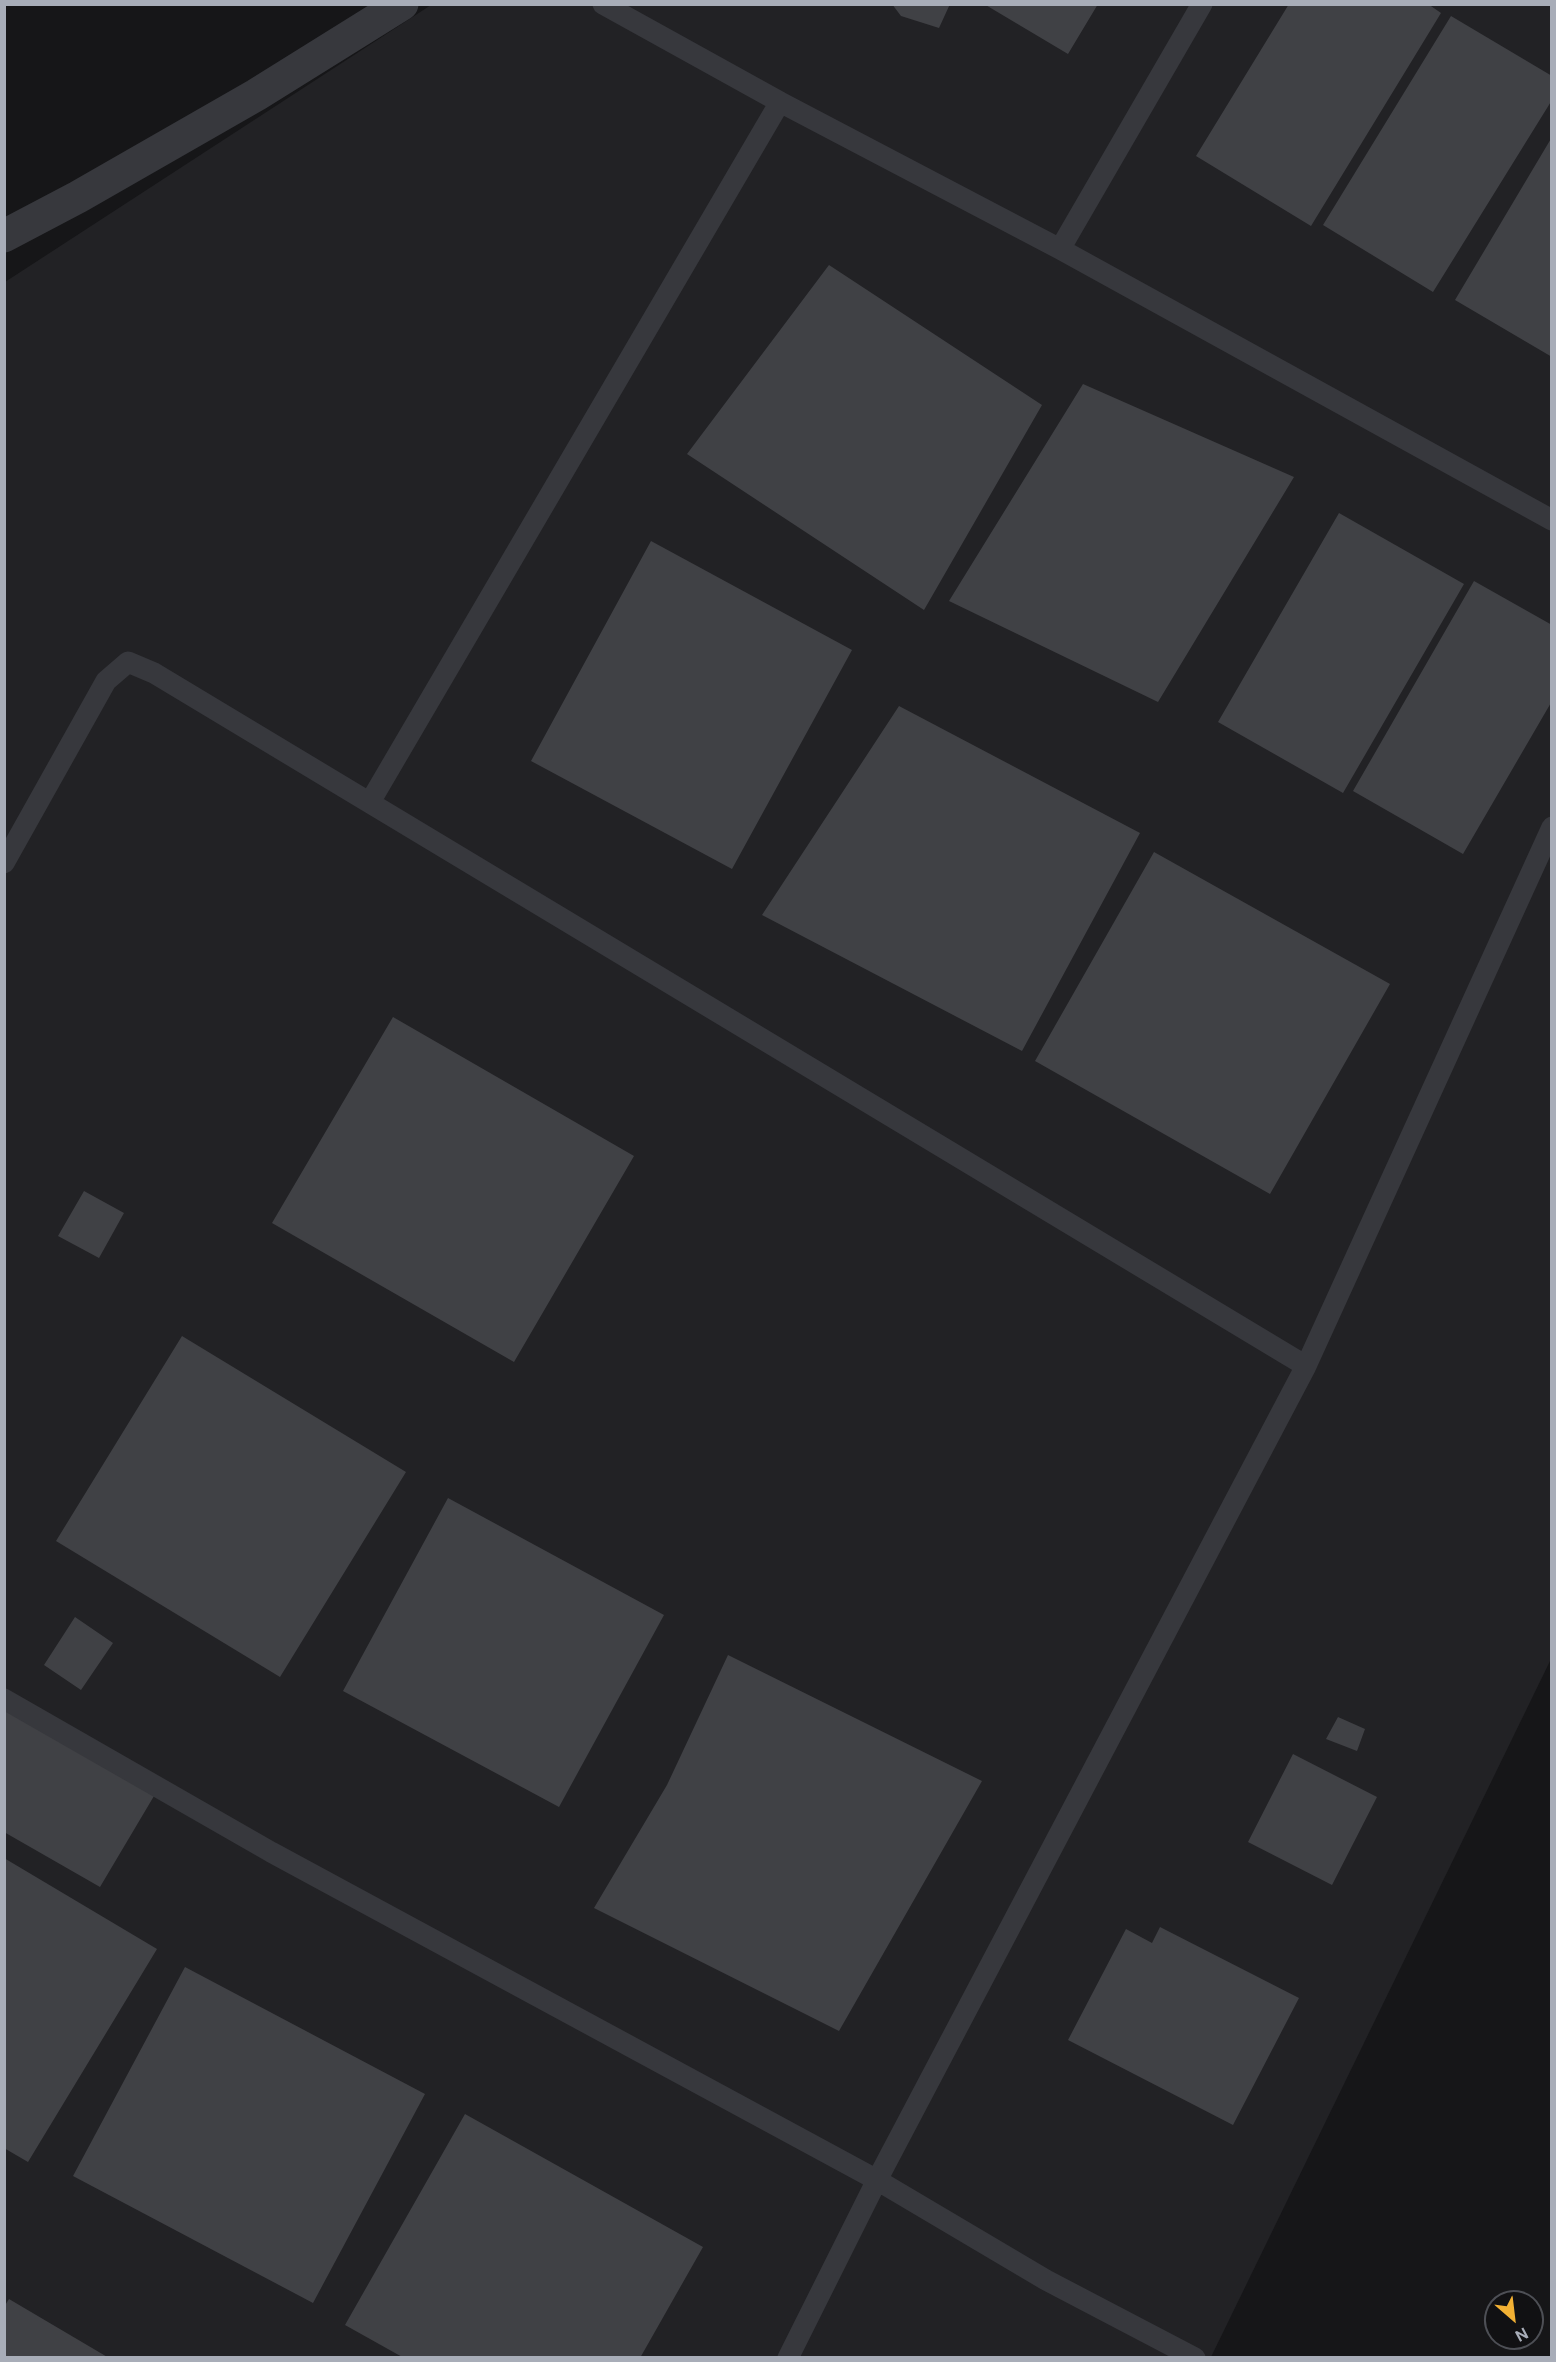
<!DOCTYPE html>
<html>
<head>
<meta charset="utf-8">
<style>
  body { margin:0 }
  #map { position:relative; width:1556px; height:2362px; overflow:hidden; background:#161618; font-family:"DM Sans",sans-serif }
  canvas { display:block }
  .frame { position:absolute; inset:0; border:6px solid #a8adb8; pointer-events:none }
  .north { position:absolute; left:1484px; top:2290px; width:60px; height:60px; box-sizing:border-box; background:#111113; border:2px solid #4d4f55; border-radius:50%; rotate:152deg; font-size:16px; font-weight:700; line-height:24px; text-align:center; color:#a8adb8 }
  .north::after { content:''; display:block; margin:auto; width:21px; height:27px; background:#f2b134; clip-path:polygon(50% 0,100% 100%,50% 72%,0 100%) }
</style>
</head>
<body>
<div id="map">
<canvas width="1556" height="2362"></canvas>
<div class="frame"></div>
<div class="north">N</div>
</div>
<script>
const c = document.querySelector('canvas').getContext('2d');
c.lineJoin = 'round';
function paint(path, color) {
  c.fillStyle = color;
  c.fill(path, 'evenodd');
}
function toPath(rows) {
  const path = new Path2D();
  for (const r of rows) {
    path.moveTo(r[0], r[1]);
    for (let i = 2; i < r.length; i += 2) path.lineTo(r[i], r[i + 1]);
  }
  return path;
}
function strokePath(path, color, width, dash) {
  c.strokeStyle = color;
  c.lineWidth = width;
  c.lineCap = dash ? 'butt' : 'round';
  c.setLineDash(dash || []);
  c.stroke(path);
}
paint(toPath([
  [431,5,1551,5,1551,1659,1211,2357,5,2358,5,282]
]), '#222225');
paint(toPath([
  [892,4,950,4,939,28,901,16],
  [984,4,1098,4,1068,54],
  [1289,4,1428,4,1441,13,1311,226,1196,156],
  [1451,16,1552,76,1552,100,1433,292,1323,225],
  [1552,137,1552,357,1455,300],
  [829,265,1042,405,924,610,687,454],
  [1083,384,1294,477,1158,702,949,601],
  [1339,513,1464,584,1343,793,1218,722],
  [651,541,852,650,732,869,531,761],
  [1474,581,1552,625,1552,701,1463,854,1353,791],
  [899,706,1140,833,1022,1051,762,915],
  [1154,852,1390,984,1270,1194,1035,1061],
  [393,1017,634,1156,514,1362,272,1223],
  [84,1191,124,1213,99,1258,58,1236],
  [182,1336,406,1472,280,1677,56,1541],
  [448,1498,664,1615,559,1807,343,1691],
  [75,1617,113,1643,81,1690,44,1665],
  [728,1655,982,1781,839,2031,594,1908,667,1785],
  [4,1709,154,1796,100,1887,4,1832],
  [1338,1717,1365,1729,1357,1751,1326,1739],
  [1293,1754,1377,1797,1332,1885,1248,1842],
  [4,1858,157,1949,28,2162,4,2148],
  [1160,1927,1299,1998,1233,2125,1068,2040,1126,1929,1152,1943],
  [185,1967,425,2094,313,2303,73,2176],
  [465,2114,703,2247,640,2358,404,2358,345,2325],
  [9,2299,109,2358,4,2358,4,2307]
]), '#404145');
strokePath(toPath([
  [603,4,780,102,1060,249,1552,520],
  [1060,249,1202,4],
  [370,802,780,102],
  [4,863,106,681,128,662,154,673,1306,1366],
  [4,1699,271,1852,877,2180,1046,2280,1195,2358],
  [788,2358,877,2180,1306,1366,1552,827]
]), '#37383d', 21);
strokePath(toPath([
  [4,236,78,197,256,95,402,4]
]), '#37383d', 33);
</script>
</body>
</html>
